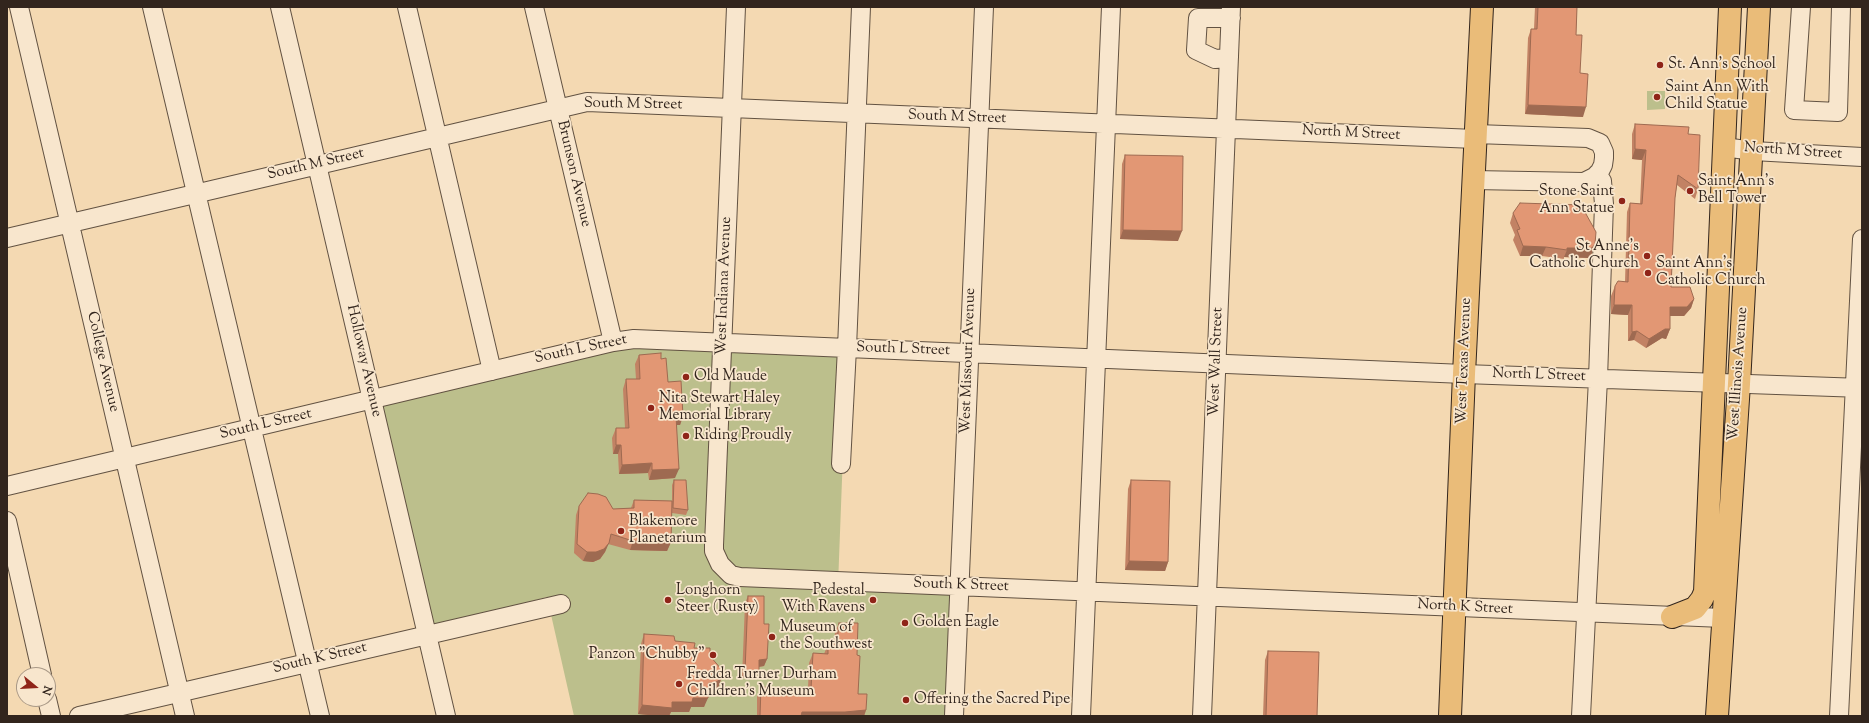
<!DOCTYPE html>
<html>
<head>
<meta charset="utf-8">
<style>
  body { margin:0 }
  #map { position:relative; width:1869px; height:723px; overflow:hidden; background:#f4d9b2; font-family:"Sorts Mill Goudy",serif }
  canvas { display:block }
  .frame { position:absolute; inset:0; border:8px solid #32251d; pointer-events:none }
  .north { position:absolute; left:16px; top:667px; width:40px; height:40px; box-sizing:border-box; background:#f8e6cd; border:1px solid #a99987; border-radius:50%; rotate:108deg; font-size:11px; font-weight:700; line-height:16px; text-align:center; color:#32251d }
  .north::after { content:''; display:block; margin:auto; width:14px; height:18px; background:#8f2418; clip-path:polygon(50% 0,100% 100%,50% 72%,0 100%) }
</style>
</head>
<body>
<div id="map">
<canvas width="1869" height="723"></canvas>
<div class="frame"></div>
<div class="north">N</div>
</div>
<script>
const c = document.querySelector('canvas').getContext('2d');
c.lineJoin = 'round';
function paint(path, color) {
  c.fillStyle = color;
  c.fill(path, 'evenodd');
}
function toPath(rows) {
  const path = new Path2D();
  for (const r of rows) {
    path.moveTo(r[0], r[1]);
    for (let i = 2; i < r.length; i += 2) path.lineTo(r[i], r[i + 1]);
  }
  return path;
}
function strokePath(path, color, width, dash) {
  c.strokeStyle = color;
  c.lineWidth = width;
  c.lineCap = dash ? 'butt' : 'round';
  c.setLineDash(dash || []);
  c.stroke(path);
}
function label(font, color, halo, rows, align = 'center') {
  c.font = font + ' "Sorts Mill Goudy",serif';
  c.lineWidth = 3.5;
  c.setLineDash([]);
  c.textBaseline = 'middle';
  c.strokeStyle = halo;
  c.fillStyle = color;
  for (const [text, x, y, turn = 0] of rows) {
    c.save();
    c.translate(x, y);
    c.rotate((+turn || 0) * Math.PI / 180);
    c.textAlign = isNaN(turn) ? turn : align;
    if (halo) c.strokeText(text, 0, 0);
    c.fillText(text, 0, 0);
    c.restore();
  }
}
paint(toPath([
  [1647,91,1665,91,1665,109,1647,110],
  [635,345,847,348,838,585,955,591,949,716,574,716,547,597,430,628,380,405]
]), '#bcbf8c');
const minor = toPath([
  [19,7,185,716],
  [152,7,320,716],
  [280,7,446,716],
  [407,7,492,371],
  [534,7,613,342],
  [736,7,714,545,714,551,720,564,731,575,740,577,1723,618],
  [1801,7,1794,110,1838,112,1841,7],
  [1229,58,1215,59,1196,50,1198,18,1231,18],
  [1724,147,1753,151,1862,157],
  [1473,180,1584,182,1596,176,1600,171,1603,165,1604,158,1604,152,1600,143,1588,138,1476,134],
  [7,238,587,102,1475,139],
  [841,464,847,348,861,7],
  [7,486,613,342,634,339,1464,374,1862,388],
  [7,521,42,675],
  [47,699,51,716],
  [79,716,561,604],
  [954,716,984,7],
  [1081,716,1111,7],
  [1202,716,1231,7],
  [1581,716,1598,379,1604,204,1602,181,1597,174],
  [1839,716,1862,239]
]);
const major = toPath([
  [1672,617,1695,608,1702,599,1705,592,1730,7],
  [1450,716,1464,374,1482,7],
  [1717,716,1739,384,1759,7]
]);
strokePath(minor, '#625242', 20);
strokePath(major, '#32251d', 24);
strokePath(minor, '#f8e6cd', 18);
strokePath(major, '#eabc79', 22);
paint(toPath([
  [1535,7,1577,7,1576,35,1580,73,1583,117,1525,114,1528,38,1531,29,1534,29],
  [1635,124,1688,134,1698,189,1695,199,1677,185,1675,198,1671,287,1694,299,1691,308,1684,316,1670,316,1670,329,1666,339,1662,338,1646,348,1634,340,1628,341,1628,315,1611,314,1611,296,1615,286,1625,282,1627,212,1630,203,1640,204,1642,160,1632,159,1632,134],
  [1125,155,1178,241,1120,239,1122,164],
  [1513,213,1592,253,1589,258,1564,257,1564,259,1542,256,1520,256,1513,240,1515,235,1510,223],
  [639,355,661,359,668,382,683,416,680,425,677,425,675,478,649,480,648,473,619,474,618,454,613,454,612,438,616,428,625,428,623,389,626,379,636,379,635,364],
  [674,480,688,510,686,515,672,513,671,542,667,551,630,550,608,544,605,552,600,559,593,562,583,561,574,553,576,515,579,506,613,509,631,508,634,500,672,501,672,485],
  [1131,480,1168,562,1165,571,1125,570,1128,489],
  [748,596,764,624,767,659,764,666,759,667,756,678,742,678,745,603],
  [839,623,857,655,858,694,866,710,864,716,757,716,757,696,761,687,808,689,809,663,813,653,824,654,828,644,834,644,835,632],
  [644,634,675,641,694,648,710,656,721,679,718,689,713,691,708,692,704,707,691,707,689,712,671,712,669,716,658,716,638,714,641,644],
  [1268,651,1317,716,1263,716,1265,660]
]), '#c28264');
paint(toPath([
  [1528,105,1586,107,1583,117,1525,114],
  [1635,149,1646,150,1642,160,1632,159],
  [1123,230,1182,231,1178,241,1120,239],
  [1595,244,1592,253,1589,258,1564,257,1567,250,1567,248],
  [1523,246,1546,247,1542,256,1520,256],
  [1694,299,1691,308,1684,316,1666,316,1670,307],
  [1614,305,1632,305,1628,315,1611,314],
  [1665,329,1670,329,1666,339,1662,338,1646,348,1649,339],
  [1637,331,1634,340,1628,341,1632,332],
  [676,416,683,416,680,425,673,425],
  [616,445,621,445,618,454,613,454],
  [652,463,648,473,619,474,622,465],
  [679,469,675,478,649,480,652,470],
  [633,541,671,542,667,551,630,550],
  [609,543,605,552,600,559,593,562,583,561,587,552],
  [1129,561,1168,562,1165,571,1125,570],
  [767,659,764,666,757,667,759,660],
  [745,671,759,671,756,678,742,678],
  [721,679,718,689,713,691,705,692,709,683],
  [693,698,708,698,704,707,691,707,689,712,671,712,669,716,658,716,638,714,642,705,672,702],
  [866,710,864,716,800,716,802,712]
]), '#9e6a51');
const building = toPath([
  [1538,7,1577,7,1576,35,1582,35,1580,73,1588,74,1586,107,1528,105,1531,29,1537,29,1538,7],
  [1635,124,1689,127,1688,134,1700,135,1698,189,1678,175,1675,198,1671,287,1690,287,1694,299,1687,307,1670,307,1670,329,1665,329,1649,339,1637,331,1632,332,1632,305,1614,305,1615,286,1618,281,1628,282,1630,203,1642,204,1646,150,1635,149,1635,124],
  [1125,155,1183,156,1182,231,1123,230,1125,155],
  [1520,203,1581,205,1596,232,1595,244,1592,248,1567,248,1567,250,1546,247,1523,246,1517,230,1520,229,1513,213,1520,203],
  [661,353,661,359,666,358,668,382,681,381,683,416,676,416,679,469,652,470,652,463,622,465,621,445,616,445,616,428,629,428,626,379,640,379,639,355,661,353],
  [674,480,686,480,688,510,673,508,674,480],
  [1131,480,1170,481,1168,562,1129,561,1131,480],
  [588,493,598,494,606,497,613,509,634,508,634,500,672,501,671,542,633,541,611,534,609,543,604,549,596,552,587,552,577,544,579,506,588,493],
  [748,596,764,596,764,624,769,624,767,659,759,660,759,671,745,671,748,596],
  [839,623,858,623,857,655,860,656,858,694,867,694,866,710,845,712,802,712,801,716,760,716,761,687,811,689,813,653,828,654,828,644,837,644,839,623],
  [644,634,674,636,675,641,695,643,694,648,710,648,710,656,722,670,721,679,716,682,709,683,708,698,693,698,692,702,672,702,672,708,642,705,644,634],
  [1268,651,1319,652,1317,716,1266,716,1268,651]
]);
paint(building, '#e29774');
strokePath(building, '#9e6a51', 1);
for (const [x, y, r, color] of [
  [1660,65,4,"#8f2418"],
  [1657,97,4,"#8f2418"],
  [1690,191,4,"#8f2418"],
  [1622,201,4,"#8f2418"],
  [1647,256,4,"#8f2418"],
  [1648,273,4,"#8f2418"],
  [686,377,4,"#8f2418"],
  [651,408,4,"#8f2418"],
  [686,436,4,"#8f2418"],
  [621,531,4,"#8f2418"],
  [668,600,4,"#8f2418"],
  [873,600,4,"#8f2418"],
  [905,623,4,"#8f2418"],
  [772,637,4,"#8f2418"],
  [713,655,4,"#8f2418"],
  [679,684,4,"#8f2418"],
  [906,700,4,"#8f2418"]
]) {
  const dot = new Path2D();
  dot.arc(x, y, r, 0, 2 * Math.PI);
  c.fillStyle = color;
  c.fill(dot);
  strokePath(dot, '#f8e6cd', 1.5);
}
label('15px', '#32251d', '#f8e6cd', [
  ["St. Ann's School",1668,65],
  ["Saint Ann With",1665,88],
  ["Child Statue",1665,105],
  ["Saint Ann’s",1698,182],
  ["Bell Tower",1698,199],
  ["Stone Saint",1614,192,"right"],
  ["Ann Statue",1614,209,"right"],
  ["St Anne's",1639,247,"right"],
  ["Catholic Church",1639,264,"right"],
  ["Saint Ann's",1656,264],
  ["Catholic Church",1656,281],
  ["Old Maude",694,377],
  ["Nita Stewart Haley",659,399],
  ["Memorial Library",659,416],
  ["Riding Proudly",694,436],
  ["Blakemore",629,522],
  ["Planetarium",629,539],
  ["Longhorn",676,591],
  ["Steer (Rusty)",676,608],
  ["Pedestal",865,591,"right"],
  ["With Ravens",865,608,"right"],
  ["Golden Eagle",913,623],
  ["Museum of",780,628],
  ["the Southwest",780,645],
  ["Panzon \"Chubby\"",705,655,"right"],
  ["Fredda Turner Durham",687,675],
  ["Children's Museum",687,692],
  ["Offering the Sacred Pipe",914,700]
], 'left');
label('15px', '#32251d', '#f8e6cd', [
  ["South M Street",633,105,1],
  ["South M Street",957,118,2],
  ["North M Street",1351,134,3],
  ["North M Street",1793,152,4],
  ["South M Street",316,165,-13],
  ["Brunson Avenue",573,174,77],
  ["West Indiana Avenue",725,286,-88],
  ["South L Street",581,350,-12],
  ["South L Street",903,350,2],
  ["Holloway Avenue",363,361,77],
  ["West Missouri Avenue",969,361,-88],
  ["West Texas Avenue",1465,361,-88],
  ["College Avenue",102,362,77],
  ["West Wall Street",1217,362,-88],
  ["West Illinois Avenue",1739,374,-86],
  ["North L Street",1539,376,2],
  ["South L Street",266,425,-13],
  ["South K Street",961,586,2],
  ["North K Street",1465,608,3],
  ["South K Street",320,659,-13]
]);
</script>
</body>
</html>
